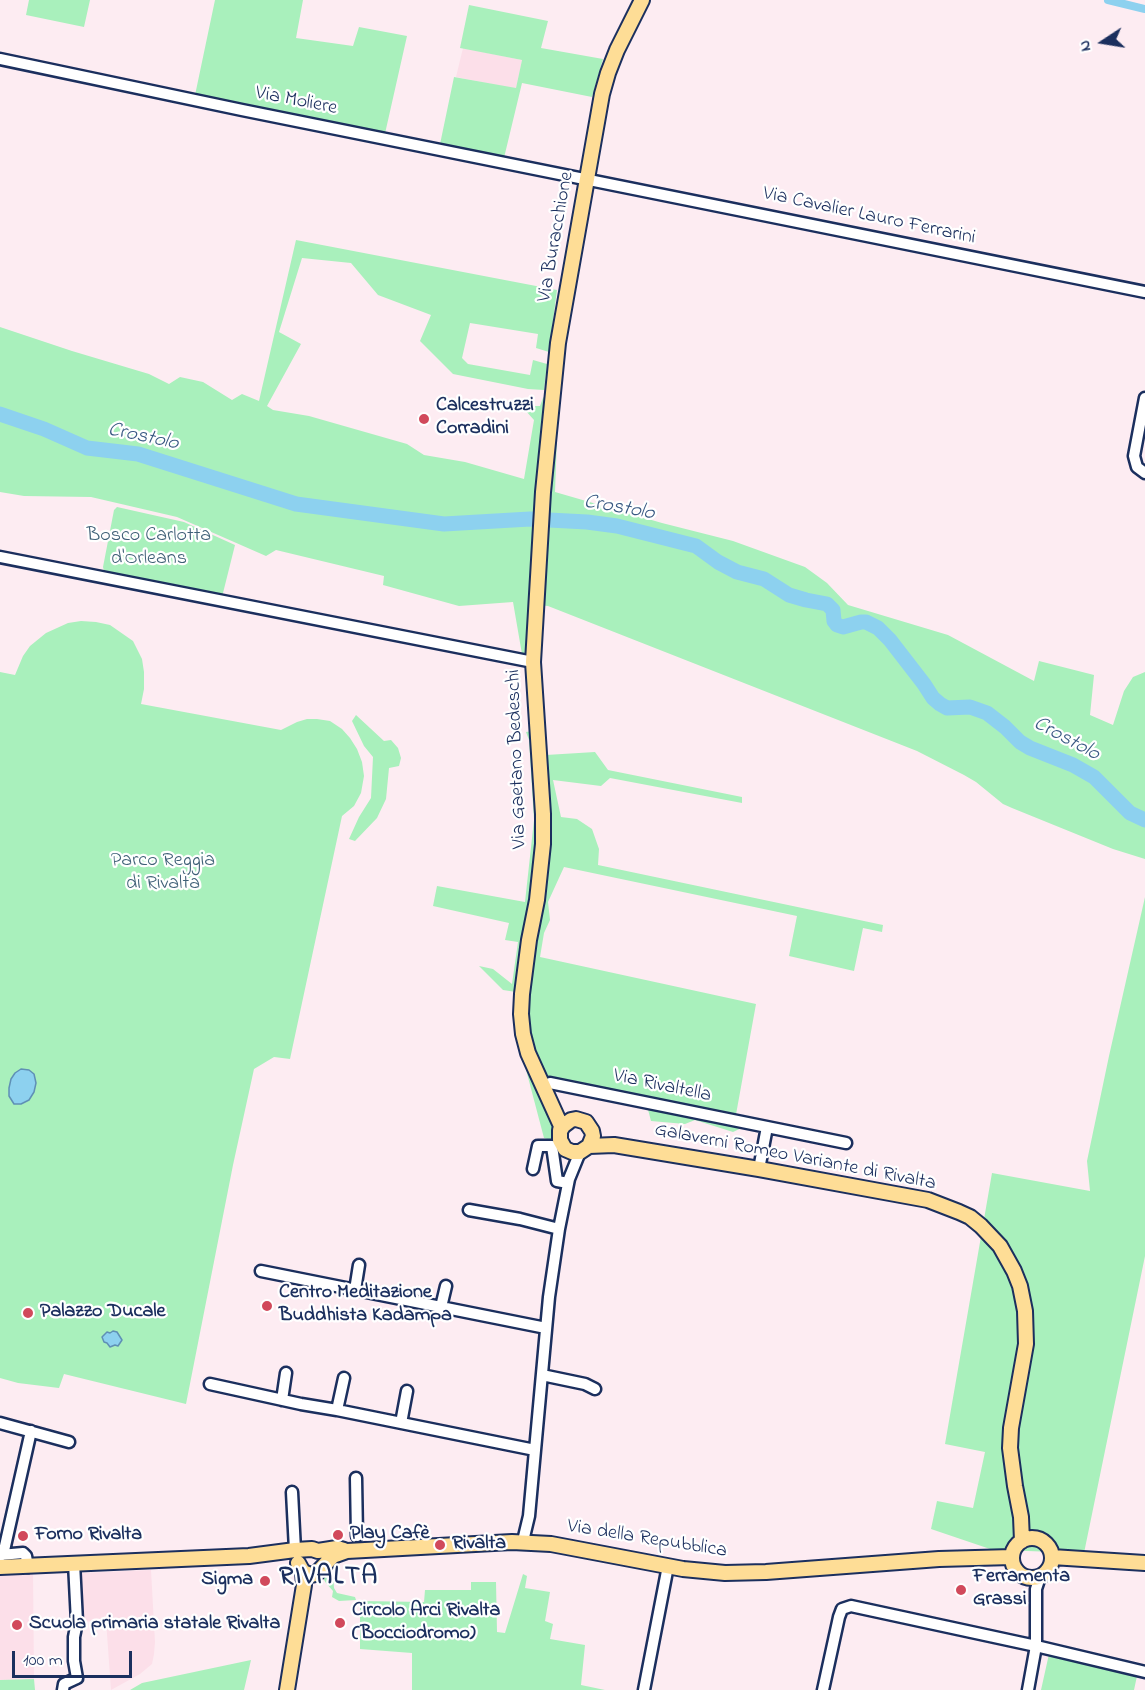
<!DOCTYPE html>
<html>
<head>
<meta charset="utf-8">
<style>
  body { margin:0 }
  #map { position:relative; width:1145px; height:1690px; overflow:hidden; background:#fdecf2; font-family:"Indie Flower",sans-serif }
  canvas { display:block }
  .north { position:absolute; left:1073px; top:12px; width:60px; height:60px; -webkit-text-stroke:4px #fff; paint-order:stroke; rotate:258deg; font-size:16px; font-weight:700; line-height:24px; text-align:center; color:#1b2f5e }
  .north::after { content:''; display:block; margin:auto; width:21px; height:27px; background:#1b2f5e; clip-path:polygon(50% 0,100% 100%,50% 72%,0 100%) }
  .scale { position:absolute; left:12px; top:1651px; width:120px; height:27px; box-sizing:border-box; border:3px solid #1b2f5e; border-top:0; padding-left:8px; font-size:18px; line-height:21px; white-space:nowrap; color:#1b2f5e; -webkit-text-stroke:4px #fff; paint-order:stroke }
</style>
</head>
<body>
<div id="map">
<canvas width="1145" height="1690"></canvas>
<div class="north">N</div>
<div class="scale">100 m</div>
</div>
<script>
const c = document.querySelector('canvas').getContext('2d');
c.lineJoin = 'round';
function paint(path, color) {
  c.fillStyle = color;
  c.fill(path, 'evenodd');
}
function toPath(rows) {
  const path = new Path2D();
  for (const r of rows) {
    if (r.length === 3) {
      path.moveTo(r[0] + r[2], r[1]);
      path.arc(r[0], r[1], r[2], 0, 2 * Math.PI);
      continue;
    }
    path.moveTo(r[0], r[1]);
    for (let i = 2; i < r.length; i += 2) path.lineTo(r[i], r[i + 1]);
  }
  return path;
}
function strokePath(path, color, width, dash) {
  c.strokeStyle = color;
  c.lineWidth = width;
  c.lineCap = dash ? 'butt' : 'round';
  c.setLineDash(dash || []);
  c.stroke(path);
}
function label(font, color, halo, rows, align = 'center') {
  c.font = font + ' "Indie Flower",sans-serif';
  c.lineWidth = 4.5;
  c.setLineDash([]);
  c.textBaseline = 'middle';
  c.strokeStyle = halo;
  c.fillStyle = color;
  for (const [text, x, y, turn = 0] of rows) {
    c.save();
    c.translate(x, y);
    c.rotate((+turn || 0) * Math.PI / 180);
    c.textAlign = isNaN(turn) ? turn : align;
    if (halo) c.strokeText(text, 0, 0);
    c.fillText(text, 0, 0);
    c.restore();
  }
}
paint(toPath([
  [463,48,522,60,516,89,456,77],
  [33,1570,34,1679,0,1680,0,1571],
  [151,1570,155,1642,154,1654,152,1664,140,1674,111,1690,106,1620,82,1622,80,1573]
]), '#fcdfe9');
paint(toPath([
  [29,0,90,0,84,27,26,15],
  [215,0,303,0,296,38,353,46,359,27,407,36,384,138,194,100],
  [469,5,548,21,541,48,603,59,592,97,522,83,503,162,439,149,454,77,516,88,522,60,460,48],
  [296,240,557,290,549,352,536,348,538,334,470,323,462,358,468,364,530,375,533,360,547,364,544,390,528,389,453,374,420,341,431,315,378,295,351,263,302,258,279,332,301,344,267,406,273,410,309,416,407,444,424,455,465,462,524,479,534,420,525,410,527,406,540,406,543,398,553,387,558,409,555,492,662,523,733,541,805,567,827,583,848,605,948,635,1034,681,1039,661,1094,675,1090,715,1113,725,1124,691,1133,677,1145,672,1145,859,1113,849,1012,808,1003,804,976,782,964,775,917,751,548,606,536,605,527,656,523,660,513,602,459,606,383,585,384,576,276,550,266,556,177,517,91,497,24,496,0,492,0,327,72,351,149,374,169,384,180,377,203,382,232,400,242,394,259,401],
  [117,507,184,522,235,545,222,597,105,575,103,567,114,510],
  [81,621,96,622,110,625,133,641,142,659,144,672,144,689,141,704,281,730,297,722,307,719,317,719,330,721,342,729,350,738,357,749,362,762,364,776,361,793,354,806,342,816,290,1059,274,1057,254,1069,233,1165,186,1404,64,1374,59,1388,18,1383,0,1378,0,672,15,675,23,656,30,646,46,633,68,623],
  [356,715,384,741,391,740,398,748,401,758,399,766,389,768,386,799,377,818,355,841,349,839,359,817,371,798,373,757,364,746,352,721],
  [544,729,546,755,595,752,608,770,742,797,742,803,610,778,601,786,553,780,561,817,577,819,592,829,599,849,598,865,883,925,882,932,863,928,854,971,789,956,797,916,564,867,548,902,550,920,544,933,540,957,756,1004,735,1120,750,1124,733,1132,695,1120,685,1124,651,1121,646,1102,550,1083,558,1114,554,1141,544,1138,519,1043,516,992,503,990,479,966,493,969,512,984,518,942,505,940,509,923,433,906,437,886,525,902,534,820,529,740,526,732],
  [1145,897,1145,1256,1084,1553,1027,1551,996,1551,931,1529,937,1501,973,1508,985,1452,945,1444,992,1173,1090,1191,1087,1161,1109,1056],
  [329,1570,333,1572,334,1588,337,1593,355,1597,356,1600,339,1601,332,1597,333,1591,326,1583,323,1578,326,1572],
  [523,1574,527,1576,525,1588,550,1592,545,1621,553,1624,550,1639,585,1645,581,1685,605,1690,412,1690,412,1653,360,1649,360,1601,424,1602,425,1590,471,1590,471,1582,496,1582,497,1632,505,1633],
  [1049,1654,1137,1676,1134,1690,1041,1690],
  [251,1660,244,1690,130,1690,142,1683],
  [34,1679,35,1690,0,1690,0,1680]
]), '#a9f0bc');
const water = toPath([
  [21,1069,29,1070,34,1074,36,1083,34,1092,29,1100,21,1104,14,1104,9,1096,9,1088,11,1079,15,1073,21,1069],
  [113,1331,117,1332,122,1340,118,1346,115,1345,110,1347,107,1343,104,1342,102,1337,107,1332,110,1333,113,1331]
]);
paint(water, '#8dd1ef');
strokePath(water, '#5f90b5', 1.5);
strokePath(toPath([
  [1108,0,1145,9]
]), '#8dd1ef', 8);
strokePath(toPath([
  [0,414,44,429,87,448,138,454,296,504,444,524,530,519,587,522,617,526,688,544,696,546,718,562,737,572,764,579,789,595,806,600,827,604,833,610,834,621,837,625,843,627,861,622,866,622,878,628,890,640,924,684,933,698,940,704,947,708,970,707,987,713,1005,727,1020,742,1030,748,1073,765,1094,777,1130,813,1145,820]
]), '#8dd1ef', 15);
const minor = toPath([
  [0,59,242,110,1145,292],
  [1145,398,1134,456,1137,467,1145,473],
  [0,557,533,662],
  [550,1083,846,1143],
  [533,1169,538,1146,552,1146,557,1181,568,1183],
  [759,1169,767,1127],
  [469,1210,520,1219,559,1229],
  [261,1271,546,1328],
  [355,1290,359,1265],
  [441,1307,446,1286],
  [542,1375,585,1384,595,1389],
  [210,1384,301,1404,337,1410,535,1450],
  [282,1400,286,1373],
  [337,1410,344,1378],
  [0,1423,69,1442],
  [401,1423,407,1391],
  [356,1478,357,1536],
  [292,1492,295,1550],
  [523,1541,529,1516,549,1297,559,1229,569,1179,580,1152],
  [0,1555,23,1553,26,1556,28,1567],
  [3,1555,31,1431],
  [63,1690,64,1684,77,1678,74,1661,74,1637,77,1622,74,1563],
  [644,1690,668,1566],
  [823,1690,839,1617,842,1609,851,1606,1036,1646,1145,1672],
  [1028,1690,1036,1646,1036,1589,1040,1577]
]);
const major = toPath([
  [562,1128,528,1053,523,1034,521,1014,522,994,529,940,537,900,543,844,543,814,533,662,543,492,558,343,602,94,608,73,617,50,642,0],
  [589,1146,593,1136,592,1131,586,1122,576,1119,571,1120,563,1126,560,1130,560,1140,565,1149,572,1152,580,1152,589,1146,614,1145,759,1169,928,1200,959,1212,970,1217,981,1226,1000,1246,1014,1271,1020,1286,1025,1311,1026,1344,1011,1428,1010,1448,1015,1486,1021,1517,1022,1541],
  [1032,1558,20],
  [1052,1557,1145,1563],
  [0,1567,249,1556,295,1550,312,1549,318,1551,337,1548,344,1550],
  [303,1572,311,1575,316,1574,333,1556,347,1551,512,1542,551,1544,683,1569,725,1573,766,1572,939,1559,1012,1557],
  [287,1690,304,1585,303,1572,298,1563]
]);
strokePath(minor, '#1b2f5e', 15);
strokePath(major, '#1b2f5e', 18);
strokePath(minor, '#fff', 10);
strokePath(major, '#fedd96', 14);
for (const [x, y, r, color] of [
  [424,419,6,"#d1495b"],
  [267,1306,6,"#d1495b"],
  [28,1313,6,"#d1495b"],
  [338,1535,6,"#d1495b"],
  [23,1536,6,"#d1495b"],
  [440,1545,6,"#d1495b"],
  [265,1581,6,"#d1495b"],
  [961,1590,6,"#d1495b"],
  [340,1623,6,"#d1495b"],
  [17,1625,6,"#d1495b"]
]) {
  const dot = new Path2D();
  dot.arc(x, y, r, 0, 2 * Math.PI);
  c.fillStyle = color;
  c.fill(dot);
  strokePath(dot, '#fff', 2);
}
label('20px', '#1b2f5e', '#fff', [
  ["Via Moliere",296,102,11],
  ["Via Cavalier Lauro Ferrarini",869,217,12],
  ["Via Buracchione",557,237,-80],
  ["Via Gaetano Bedeschi",518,759,-92],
  ["Via Rivaltella",662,1087,12],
  ["Galaverni Romeo Variante di Rivalta",795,1158,11],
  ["Via della Repubblica",647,1540,9]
]);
label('bold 20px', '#1b2f5e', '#fff', [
  ["Calcestruzzi",436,407],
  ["Corradini",436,430],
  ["Centro Meditazione",279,1294],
  ["Buddhista Kadampa",279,1317],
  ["Palazzo Ducale",40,1313],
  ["Play Cafè",350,1535],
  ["Forno Rivalta",35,1536],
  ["Rivalta",452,1545],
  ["Ferramenta",973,1578],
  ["Grassi",973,1601],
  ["Sigma",253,1581,"right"],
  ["Circolo Arci Rivalta",352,1612],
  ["(Bocciodromo)",352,1635],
  ["Scuola primaria statale Rivalta",29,1625]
], 'left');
label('20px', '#3e5f76', '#fff', [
  ["Bosco Carlotta",149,537],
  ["d'Orleans",149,560],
  ["Parco Reggia",163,862],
  ["di Rivalta",163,885]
]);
label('italic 21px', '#385882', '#fff', [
  ["Crostolo",143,438,12],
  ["Crostolo",619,509,10],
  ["Crostolo",1066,740,28]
]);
c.letterSpacing = '1.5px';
label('bold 26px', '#1b2f5e', '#fff', [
  ["RIVALTA",329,1579]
]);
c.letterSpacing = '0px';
</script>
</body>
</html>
